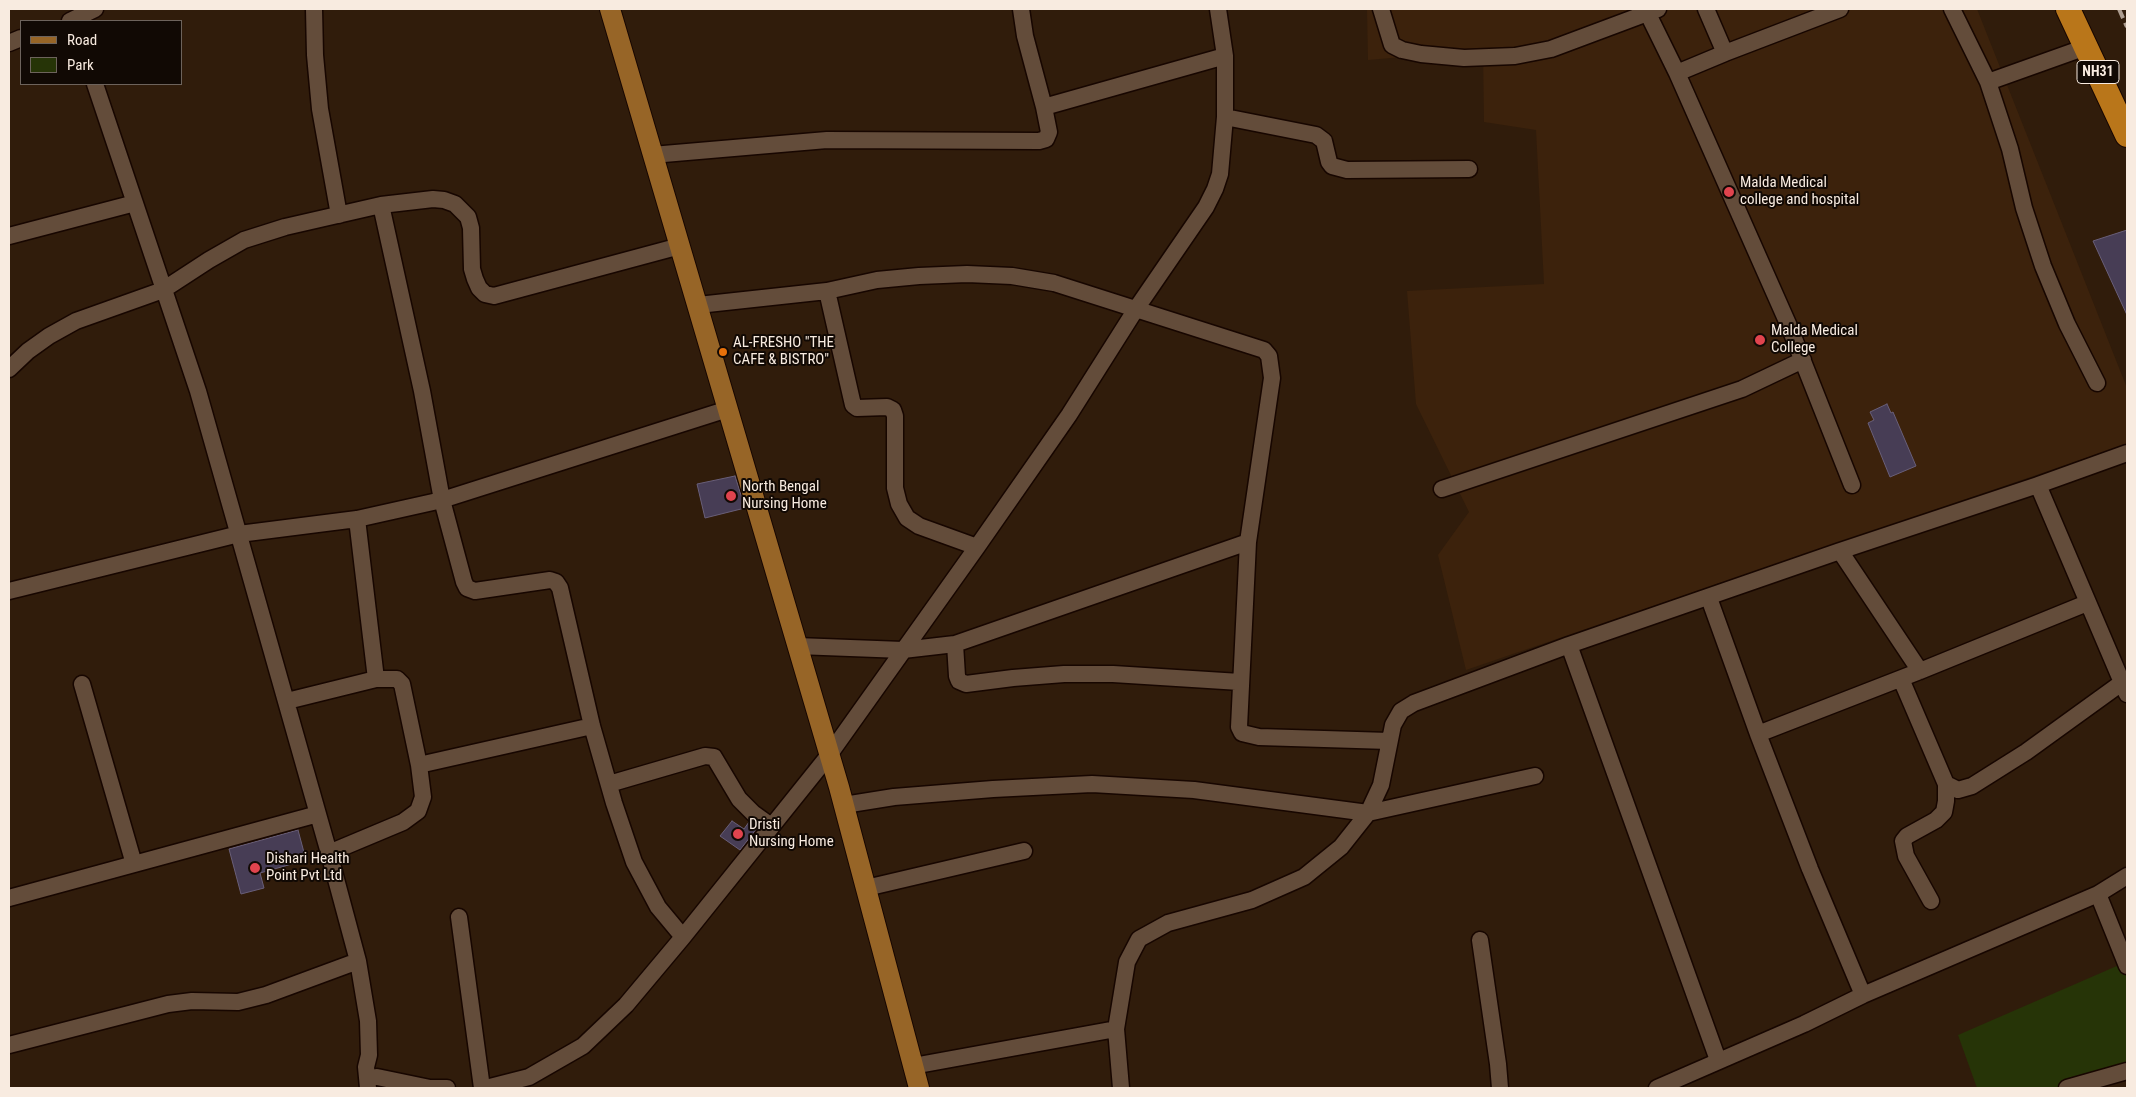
<!DOCTYPE html>
<html>
<head>
<meta charset="utf-8">
<style>
  body { margin:0 }
  #map { position:relative; width:2136px; height:1097px; overflow:hidden; background:#301c0b; font-family:"Roboto Condensed",sans-serif }
  canvas { display:block }
  .frame { position:absolute; inset:0; border:10px solid #f8ebe0; pointer-events:none }
  .legend { position:absolute; left:20px; top:20px; width:162px; height:65px; box-sizing:border-box; background:#110904; border:1px solid #6d635c; margin:0; padding:6px 9px; list-style:none; font-size:15px; color:#f8ebe0 }
  .legend li { display:flex; align-items:center; gap:10px; height:25px }
  .legend b { width:25px; border:1px solid #6d635c }
</style>
</head>
<body>
<div id="map">
<canvas width="2136" height="1097"></canvas>
<div class="frame"></div>
<ul class="legend">
<li><b style="height:6px;background:#976527"></b>Road</li>
<li><b style="height:14px;background:#263407"></b>Park</li>
</ul>
</div>
<script>
const c = document.querySelector('canvas').getContext('2d');
c.lineJoin = 'round';
function paint(path, color) {
  c.fillStyle = color;
  c.fill(path, 'evenodd');
}
function toPath(rows) {
  const path = new Path2D();
  for (const r of rows) {
    path.moveTo(r[0], r[1]);
    for (let i = 2; i < r.length; i += 2) path.lineTo(r[i], r[i + 1]);
  }
  return path;
}
function strokePath(path, color, width, dash) {
  c.strokeStyle = color;
  c.lineWidth = width;
  c.lineCap = dash ? 'butt' : 'round';
  c.setLineDash(dash || []);
  c.stroke(path);
}
function label(font, color, halo, rows, align = 'center') {
  c.font = font + ' "Roboto Condensed",sans-serif';
  c.lineWidth = 4;
  c.setLineDash([]);
  c.textBaseline = 'middle';
  c.strokeStyle = halo;
  c.fillStyle = color;
  for (const [text, x, y, turn = 0] of rows) {
    c.save();
    c.translate(x, y);
    c.rotate((+turn || 0) * Math.PI / 180);
    c.textAlign = isNaN(turn) ? turn : align;
    if (halo) c.strokeText(text, 0, 0);
    c.fillText(text, 0, 0);
    c.restore();
  }
}
paint(toPath([
  [1367,9,1977,9,2127,388,2127,444,1466,670,1438,555,1469,512,1416,404,1407,291,1544,284,1536,130,1484,122,1483,50,1368,60]
]), '#3c220c');
paint(toPath([
  [2126,962,2127,1072,2072,1088,1977,1088,1958,1035]
]), '#263407');
const building = toPath([
  [2127,230,2127,315,2093,241,2127,230],
  [1887,404,1891,413,1893,412,1916,466,1890,477,1868,423,1874,420,1870,412,1887,404],
  [735,476,745,508,705,518,697,484,735,476],
  [732,821,744,829,749,822,757,828,740,850,720,836,732,821],
  [298,830,306,860,260,873,264,888,241,894,229,849,298,830]
]);
paint(building, '#473d55');
strokePath(building, '#695f79', 1);
const minor = toPath([
  [314,9,315,55,320,109,339,215],
  [1021,9,1025,36,1044,107,1225,56],
  [1381,9,1392,45,1402,50,1421,54,1464,58,1515,56,1551,49,1658,9],
  [1706,9,1725,53,1840,9],
  [1952,9,1988,82,2010,149,2024,208,2043,266,2067,324,2097,383],
  [1647,12,1677,73,1789,326,1852,485],
  [70,21,95,9],
  [9,43,21,38],
  [1677,73,1725,53],
  [1988,82,2086,47],
  [95,84,198,391,329,853,358,961,368,1021,369,1055,366,1067,368,1088],
  [1225,117,1316,135,1324,141,1329,162,1332,166,1347,170,1469,169],
  [652,155,827,140,1039,141,1046,139,1049,132,1044,107],
  [381,205,422,391,442,500,464,582,467,588,475,591,550,580,556,582,560,588,592,726,614,803,634,862,658,907,683,937],
  [9,236,135,203],
  [698,305,827,291],
  [9,369,28,351,49,336,76,321,163,290,209,260,244,240,285,227,381,205,433,199,444,200,455,204,468,217,471,228,472,269,475,279,479,288,485,294,494,296,680,246],
  [2038,485,2127,453],
  [1442,489,1742,389,1803,360],
  [357,519,376,679],
  [977,547,919,526,907,518,899,504,895,488,895,416,893,410,887,407,857,408,853,405,827,291,877,280,919,276,967,274,1012,276,1054,283,1264,350,1269,356,1272,378,1248,542,1239,727,1242,733,1259,737,1389,741],
  [9,591,239,534,357,519,442,500,728,409],
  [1709,598,1758,734],
  [955,644,957,676,959,681,966,684,1013,678,1064,674,1113,674,1240,682],
  [1569,645,1718,1060],
  [797,646,903,650,955,644,1248,542],
  [1920,671,1840,551,2038,485,2127,694],
  [1901,679,1946,784,1958,790,1972,786,2026,752,2127,679],
  [82,684,134,864],
  [287,701,376,679,397,679,402,684,419,765],
  [609,784,705,756,714,757,739,799,753,813,771,826],
  [844,805,894,797,993,789,1092,784,1194,790,1368,813,1535,776],
  [329,853,403,822,418,811,423,797,419,765,592,726],
  [2127,876,2098,894,2127,966],
  [866,888,1024,851],
  [9,898,318,814],
  [1931,901,1906,856,1903,841,1907,836,1936,820,1944,812,1946,801,1946,784],
  [459,917,482,1088],
  [1480,940,1498,1064,1500,1088],
  [1863,995,1810,869,1758,734,1920,671,2087,603],
  [1116,1029,1121,1088],
  [9,1045,168,1004,192,1001,238,1002,266,995,358,961],
  [913,1066,1116,1029,1127,962,1139,939,1168,923,1252,900,1304,877,1341,847,1368,813,1381,785,1393,725,1401,711,1414,703,1569,645,1840,551],
  [377,1077,430,1088,447,1088],
  [486,1088,529,1077,583,1046,626,1005,683,937,829,755,977,547,1069,415,1136,309,1206,207,1215,189,1220,174,1225,117,1225,56,1218,9],
  [1657,1088,1804,1024,1863,995,2098,894],
  [2067,1088,2127,1071]
]);
const major = toPath([
  [610,9,839,787,919,1088]
]);
const highway = toPath([
  [2068,9,2127,135]
]);
strokePath(minor, '#170600', 19);
strokePath(major, '#170600', 22);
strokePath(highway, '#170600', 26);
strokePath(minor, '#634c3a', 16);
strokePath(major, '#976527', 20);
strokePath(highway, '#b9761a', 24);
strokePath(toPath([
  [2119,9,2127,27]
]), '#ad9d90', 4, [10, 5]);
for (const [x, y, r, color] of [
  [1729,192,6,"#e0444e"],
  [1760,340,6,"#e0444e"],
  [723,352,5,"#e8710a"],
  [731,496,6,"#e0444e"],
  [738,834,6,"#e0444e"],
  [255,868,6,"#e0444e"]
]) {
  const dot = new Path2D();
  dot.arc(x, y, r, 0, 2 * Math.PI);
  c.fillStyle = color;
  c.fill(dot);
  strokePath(dot, '#110904', 2);
}
for (const [x, y, w] of [
  [2098,72,42]
]) {
  const box = new Path2D();
  box.roundRect(x - w / 2, y - 11.5, w, 23, 4);
  c.fillStyle = '#110904';
  c.fill(box);
  strokePath(box, '#f8ebe0', 1);
}
label('bold 14px', '#f8ebe0', null, [
  ["NH31",2098,72]
]);
label('15px', '#f8ebe0', '#110904', [
  ["Malda Medical",1740,183],
  ["college and hospital",1740,200],
  ["Malda Medical",1771,331],
  ["College",1771,348],
  ["AL-FRESHO \"THE",733,343],
  ["CAFE & BISTRO\"",733,360],
  ["North Bengal",742,487],
  ["Nursing Home",742,504],
  ["Dristi",749,825],
  ["Nursing Home",749,842],
  ["Dishari Health",266,859],
  ["Point Pvt Ltd",266,876]
], 'left');
</script>
</body>
</html>
